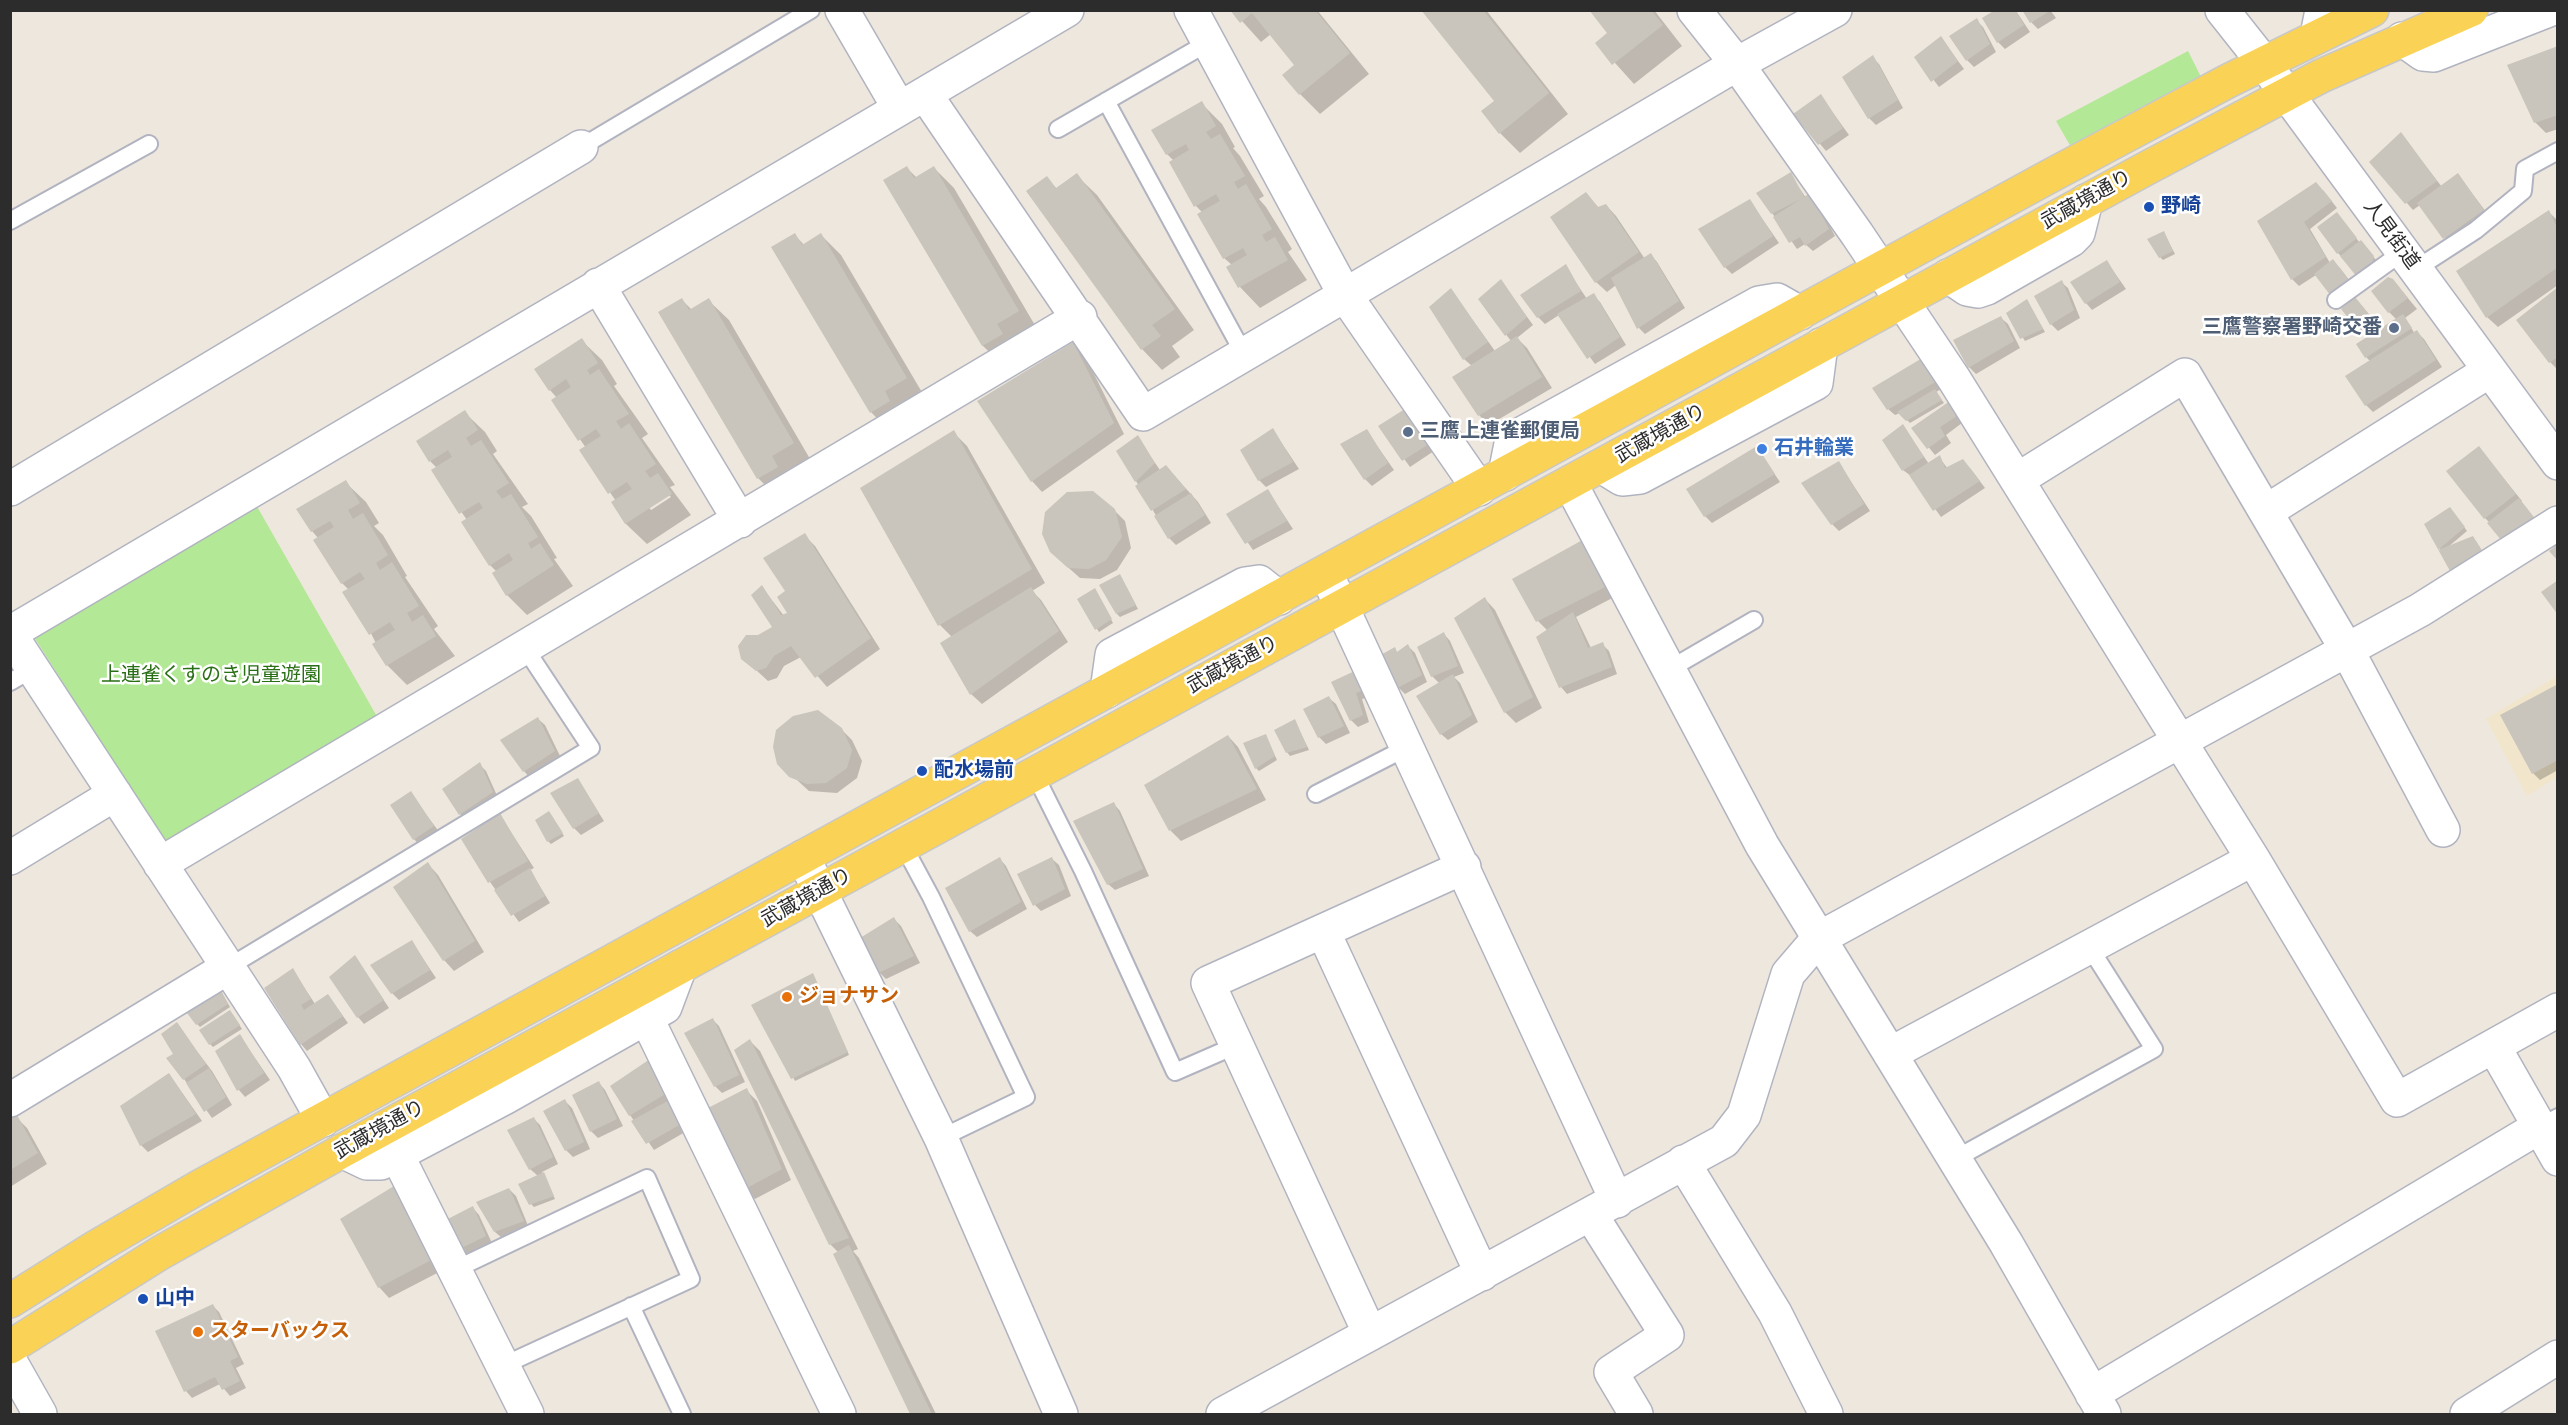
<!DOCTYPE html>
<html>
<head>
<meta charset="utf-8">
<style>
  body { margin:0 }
  #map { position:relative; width:2568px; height:1425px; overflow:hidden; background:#eee7dd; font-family:"Archivo Narrow",sans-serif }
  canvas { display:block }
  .frame { position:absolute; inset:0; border:12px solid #2c2c2c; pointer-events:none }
</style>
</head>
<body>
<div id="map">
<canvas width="2568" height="1425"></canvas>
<div class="frame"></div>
</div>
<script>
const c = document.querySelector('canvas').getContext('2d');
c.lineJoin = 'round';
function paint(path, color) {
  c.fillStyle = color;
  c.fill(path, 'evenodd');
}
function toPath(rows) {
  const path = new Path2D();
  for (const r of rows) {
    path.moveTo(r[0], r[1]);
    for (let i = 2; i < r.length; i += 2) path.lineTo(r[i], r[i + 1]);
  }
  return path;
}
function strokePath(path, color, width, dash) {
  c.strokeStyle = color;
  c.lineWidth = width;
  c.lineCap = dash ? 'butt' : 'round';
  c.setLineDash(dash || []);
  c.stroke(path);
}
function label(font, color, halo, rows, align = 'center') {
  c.font = font + ' "Archivo Narrow","Noto Sans JP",sans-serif';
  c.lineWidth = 5;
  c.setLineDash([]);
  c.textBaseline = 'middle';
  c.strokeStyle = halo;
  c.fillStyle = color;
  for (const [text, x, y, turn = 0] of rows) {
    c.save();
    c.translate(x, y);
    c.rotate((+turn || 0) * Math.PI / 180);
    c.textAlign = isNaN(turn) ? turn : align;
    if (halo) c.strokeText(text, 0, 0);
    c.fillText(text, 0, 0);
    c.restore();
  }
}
paint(toPath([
  [2557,676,2557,777,2527,796,2486,719]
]), '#f1e5cc');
paint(toPath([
  [2188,51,2201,77,2071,147,2056,121],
  [255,503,379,720,168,847,34,637]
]), '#b3e896');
paint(toPath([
  [1232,10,1317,10,1369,74,1320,114,1300,94,1296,65,1271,34,1261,42],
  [1423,10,1486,10,1568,114,1520,153,1500,133,1496,101],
  [1591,10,1654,10,1682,46,1634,84,1597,43,1609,33],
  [1998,10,2016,11,2030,32,2005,49,1998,42],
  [2050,10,2056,18,2038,29,2031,22],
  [1976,20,1983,27,1996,52,1974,67,1967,60],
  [1941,38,1964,69,1939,87,1916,57],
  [2558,48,2558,129,2546,133,2535,122],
  [1872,57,1879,64,1903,108,1876,125,1869,118],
  [1821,96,1849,135,1826,151,1795,114],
  [1201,103,1222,124,1235,147,1233,148,1240,156,1264,196,1259,199,1266,207,1292,249,1288,252,1307,280,1260,308,1240,287,1228,267,1232,265,1224,258,1203,213,1196,206,1174,161,1167,154],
  [2401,134,2442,187,2458,175,2490,217,2451,245,2420,205,2413,210,2371,162],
  [907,168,917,178,934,168,954,188,1039,332,1004,366,983,346,885,180],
  [1790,174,1806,198,1817,202,1835,236,1813,251,1805,244,1797,249,1772,213],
  [1076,175,1097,195,1194,330,1172,346,1180,357,1162,370,1142,349,1028,192,1047,178,1057,189],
  [2323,190,2337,208,2310,229,2330,263,2333,261,2340,268,2356,289,2316,275,2299,286,2292,279,2259,221],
  [1586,194,1599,208,1606,205,1616,216,1645,259,1651,255,1657,262,1685,308,1645,334,1639,328,1616,285,1607,292,1596,282],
  [1750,201,1779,243,1732,274,1725,267],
  [2548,211,2558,221,2558,285,2498,327,2487,317],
  [2337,214,2360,243,2380,264,2357,275,2338,253],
  [2164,233,2175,254,2163,260,2160,257],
  [795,235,804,245,821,235,841,255,926,399,891,433,871,412],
  [2107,262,2126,289,2092,310,2086,303],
  [1565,266,1587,299,1593,295,1600,302,1626,345,1595,364,1559,315,1545,324,1538,317],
  [2393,280,2417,309,2405,318,2415,334,2417,332,2424,339,2442,367,2373,412,2366,405,2371,362,2366,357,2397,320,2389,312],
  [1501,281,1533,325,1517,338,1527,348,1552,388,1489,425,1479,415,1472,366,1464,359,1451,290,1495,351,1511,341,1480,300],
  [2061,282,2068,288,2080,318,2058,331,2051,324],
  [2558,288,2558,370,2550,362],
  [682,300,692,310,708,300,729,320,813,464,778,498,758,478],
  [2029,304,2045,332,2025,341,2008,314],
  [2362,306,2378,326,2366,336,2343,309],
  [2001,318,2008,324,2020,348,1976,374,1969,367],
  [581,340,602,360,617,384,614,386,648,434,642,438,675,485,670,487,691,515,647,544,626,524,613,503,616,501,581,451,586,448,553,400,557,398,550,390],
  [668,494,671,497,651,510,649,507],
  [1073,344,1084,354,1124,434,1042,492,1032,481],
  [1924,358,1943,388,1936,392,1944,403,1910,423,1900,413,1895,415,1888,409],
  [1950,403,1962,423,1946,435,1951,443,1935,455,1913,428],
  [1408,409,1437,449,1410,467,1381,427],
  [464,412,485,432,497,451,493,454,528,504,522,507,531,516,557,558,554,559,573,586,527,615,507,595,497,572,490,565,467,520,433,471,437,468,430,461],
  [1903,426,1929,464,1939,457,1948,469,1970,468,1985,488,1941,517,1911,476,1903,470],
  [1273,430,1299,469,1266,487,1259,480],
  [1366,430,1394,470,1372,486,1365,479],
  [953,432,967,446,1045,583,1032,591,1041,600,1068,642,982,704,971,694,942,643,952,637,940,625],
  [1137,437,1160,470,1172,473,1198,502,1211,523,1176,545,1169,538,1136,481],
  [1757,448,1780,482,1712,523,1705,516],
  [2479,448,2522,501,2490,523,2485,518],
  [1839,463,1870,511,1839,531,1832,524],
  [345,482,366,502,379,523,374,526,383,535,407,576,405,577,438,626,434,629,455,656,407,685,387,665,349,590,342,583,318,538,312,531],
  [1268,491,1293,529,1253,550,1228,514],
  [1114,510,1125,521,1131,548,1117,570,1100,579,1080,578,1062,562],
  [2453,512,2467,531,2448,547,2476,541,2484,554,2454,573,2426,525],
  [804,535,815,546,880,649,827,687,801,657,784,666,777,678,768,681,743,658,758,636,775,628,762,587,784,616,790,614,787,591],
  [1586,540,1620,594,1576,617,1591,648,1602,644,1609,651,1617,674,1567,694,1561,687,1538,638,1548,631,1538,621,1514,580],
  [1122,579,1138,609,1120,617,1117,614],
  [1095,590,1113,623,1099,632,1079,600],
  [1485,599,1495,610,1542,708,1516,723,1505,712],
  [1444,634,1450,641,1464,673,1454,677,1460,683,1478,722,1448,740,1441,734,1440,684,1432,676],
  [1408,646,1415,653,1427,682,1405,694,1398,687,1394,649,1398,653],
  [1359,670,1373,696,1362,699,1369,722,1358,727,1351,720],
  [2558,686,2558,770,2540,780,2533,773],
  [1329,698,1336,704,1350,733,1326,744,1319,737],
  [538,719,545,725,561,758,530,778,524,771],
  [1295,721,1309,750,1290,756,1287,752],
  [841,729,852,740,862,761,857,778,837,793,809,791,786,770],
  [1228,736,1238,747,1266,800,1181,841,1171,831,1146,786],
  [1266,736,1277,760,1259,771,1256,768],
  [479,764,486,771,499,800,467,820,460,814],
  [578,780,604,821,581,835,574,828],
  [410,793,440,833,420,846,414,839],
  [1114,804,1120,811,1149,876,1115,890,1108,884],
  [549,813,564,836,551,844,548,841],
  [500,815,534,868,530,870,550,903,519,922,490,882],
  [1000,859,1006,866,1027,909,977,937,970,931],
  [1052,859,1059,865,1071,896,1041,911,1035,905],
  [428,864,438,875,484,952,454,971,444,960],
  [894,919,901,926,920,963,886,979,879,972],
  [412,942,436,978,399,1000,392,993],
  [355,957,389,1008,364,1024,358,1017],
  [293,970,315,1004,328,995,348,1023,307,1051,301,1044],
  [813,975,849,1055,795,1081,753,1005],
  [223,995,230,1007,200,1027,197,1024,204,1004],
  [233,1015,242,1029,213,1047,210,1044],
  [713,1020,719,1026,745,1082,722,1093,715,1086],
  [176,1024,212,1071,232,1105,212,1118,184,1079,175,1054],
  [240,1036,270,1080,245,1097,239,1090,217,1051],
  [750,1041,760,1051,858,1249,853,1251,859,1258,936,1414,911,1414,835,1255,839,1253,830,1244],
  [656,1057,692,1128,654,1150,630,1115],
  [169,1074,202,1121,148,1152,141,1145],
  [599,1083,605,1090,623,1126,598,1138,591,1131],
  [746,1090,757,1101,791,1180,755,1199,744,1189],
  [565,1101,572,1108,590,1149,573,1157,566,1150],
  [16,1117,27,1128,47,1164,10,1187,10,1121],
  [534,1119,540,1125,558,1164,542,1172,555,1199,534,1207,531,1204,538,1176,530,1169],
  [394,1188,443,1270,389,1298,379,1287],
  [509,1189,516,1196,529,1228,502,1238,495,1232],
  [473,1208,479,1215,492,1243,465,1256,444,1222],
  [212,1305,219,1312,244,1364,236,1368,246,1388,230,1396,220,1384,192,1398,186,1391]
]), '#0003');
paint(toPath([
  [1230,10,1315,10,1350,53,1299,95,1282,75,1294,65,1252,13,1240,23],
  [1421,10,1483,10,1549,93,1499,134,1481,111,1494,101],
  [1589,10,1651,10,1663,25,1612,65,1595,43,1607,33],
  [1995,10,2015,10,2024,25,1997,43,1982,18],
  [2022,10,2051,10,2030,23],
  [1977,18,1990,44,1966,61,1949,36],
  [1941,36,1958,61,1931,82,1914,57],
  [2558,46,2558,115,2534,123,2507,65],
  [1873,55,1898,100,1868,119,1842,77],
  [1821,94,1843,128,1818,145,1793,114],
  [1202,101,1216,126,1206,132,1211,139,1220,134,1245,176,1234,182,1238,189,1246,184,1272,229,1262,235,1266,242,1275,237,1288,260,1238,288,1226,267,1247,255,1243,248,1223,259,1197,214,1220,201,1216,194,1194,207,1169,162,1189,150,1186,144,1166,155,1151,130],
  [2401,132,2437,181,2405,204,2369,162],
  [907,166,914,178,934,166,1019,311,997,324,1003,334,982,346,883,180],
  [1791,172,1804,197,1810,193,1829,229,1805,246,1800,237,1789,243,1773,217,1801,199,1771,214,1756,193],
  [1077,173,1175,309,1152,325,1161,336,1141,350,1026,191,1047,176,1056,188],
  [2458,173,2484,210,2443,239,2417,203],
  [2316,182,2332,201,2304,222,2326,257,2291,280,2257,221],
  [1586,192,1598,207,1606,204,1639,252,1595,283,1550,217],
  [1750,199,1773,236,1724,268,1698,229],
  [2549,210,2558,230,2558,267,2486,318,2456,271],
  [2337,212,2357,238,2337,254,2317,227],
  [2164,231,2173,251,2159,258,2147,239],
  [795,233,802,245,821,233,907,378,885,391,890,401,870,413,771,247],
  [2361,240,2374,256,2371,267,2357,277,2340,256],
  [1651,253,1679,301,1637,329,1611,278],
  [2333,259,2350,282,2331,296,2314,274],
  [2107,260,2120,282,2085,304,2070,282],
  [1566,264,1581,291,1537,318,1520,295],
  [2388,277,2393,279,2408,298,2388,313,2371,291],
  [1501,279,1527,317,1505,336,1478,299],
  [2062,280,2074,310,2050,325,2034,296],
  [2558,287,2558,357,2549,363,2516,320],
  [1451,288,1488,342,1463,360,1429,307],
  [1594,293,1620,337,1587,359,1557,314],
  [2355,297,2373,319,2358,330,2341,309],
  [682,298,689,310,709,298,794,443,772,456,778,467,757,479,658,312],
  [2027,299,2043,329,2020,339,2006,313],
  [2403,314,2412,328,2365,358,2356,344],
  [2001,316,2014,341,1968,368,1953,340],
  [2417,330,2436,360,2365,406,2345,376],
  [1517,336,1542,377,1478,416,1452,377],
  [582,338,598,363,587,370,590,375,599,369,629,414,616,421,621,429,629,423,656,464,645,471,650,478,658,473,672,494,625,524,611,502,632,489,627,482,608,494,579,450,601,436,596,429,578,441,551,400,571,387,566,379,549,391,534,369],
  [1073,342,1114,423,1031,482,977,401],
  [1924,357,1937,381,1887,410,1872,388],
  [1935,389,1942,400,1906,421,1897,412],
  [1950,401,1957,416,1940,427,1945,436,1927,449,1911,428],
  [1408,407,1432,442,1402,461,1378,426],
  [465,410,478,430,466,438,471,446,481,440,509,483,496,491,502,499,511,494,538,537,528,543,531,549,540,543,554,565,506,596,492,573,513,560,509,553,489,566,461,522,483,508,479,502,459,514,431,470,452,457,448,450,429,462,416,441],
  [1903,424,1924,457,1902,471,1882,440],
  [1273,428,1293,462,1258,481,1240,450],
  [1367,429,1388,463,1364,480,1340,444],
  [954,430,1032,569,938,626,860,488],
  [1138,435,1155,463,1135,482,1116,451],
  [1757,446,1775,474,1704,517,1686,489],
  [2479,446,2516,494,2484,519,2446,471],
  [1940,455,1945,468,1963,459,1980,481,1933,511,1909,475],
  [1839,461,1864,504,1831,525,1801,483],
  [1166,465,1186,489,1151,511,1135,486],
  [346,480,360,503,348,510,353,519,363,513,388,555,376,563,380,570,392,562,419,606,407,613,412,622,423,615,436,636,386,666,372,644,395,630,390,622,369,635,342,592,365,579,360,572,341,584,313,540,334,527,330,521,311,532,296,509],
  [1268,489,1287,521,1245,544,1226,514],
  [1093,491,1115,509,1122,537,1106,560,1089,569,1068,568,1050,552,1042,534,1045,512,1067,492],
  [1191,493,1205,515,1168,539,1154,516],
  [2519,498,2537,521,2506,546,2487,523],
  [2450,507,2465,527,2438,550,2473,536,2482,551,2450,571,2424,524],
  [2558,529,2558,561,2549,551,2554,547,2546,538],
  [805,533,871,638,815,678,791,646,774,656,766,668,756,671,741,659,738,646,746,635,758,635,772,627,751,595,762,585,781,615,787,613,777,597,785,591,763,558],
  [1586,538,1611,584,1536,622,1512,579],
  [1120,574,1136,605,1116,614,1099,585],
  [2558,580,2558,615,2541,592],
  [1031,587,1059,631,970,695,940,643],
  [1095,588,1112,619,1095,630,1077,599],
  [1485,597,1533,697,1504,713,1454,618],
  [1573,612,1588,648,1603,642,1612,667,1559,688,1536,637],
  [1444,632,1458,666,1431,677,1417,647],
  [1408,644,1422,675,1397,688,1377,657,1395,647,1397,652],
  [1359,669,1367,689,1356,693,1363,715,1350,721,1331,682],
  [1453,674,1472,715,1440,735,1416,696],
  [2558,684,2558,760,2532,774,2500,715],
  [1329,696,1344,726,1318,738,1303,709],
  [818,710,842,728,852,750,847,768,826,783,807,784,789,777,777,764,773,747,776,730,793,716],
  [538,717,555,751,523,772,500,740],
  [1295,719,1307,747,1286,753,1274,730],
  [1266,734,1275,756,1255,769,1243,743],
  [1228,735,1257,789,1169,831,1144,785],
  [480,762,493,792,459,815,442,789],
  [578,778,599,813,573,829,550,793],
  [411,791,434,826,413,840,390,805],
  [1114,802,1143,869,1107,885,1073,821],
  [549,811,563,833,547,842,535,820],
  [500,813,528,861,488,883,461,839],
  [1000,857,1021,902,969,932,945,888],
  [1052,857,1065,889,1033,906,1017,874],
  [428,862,475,941,443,961,393,887],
  [530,868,545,896,511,916,494,890],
  [894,917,914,956,878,973,860,938],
  [412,940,430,970,391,994,370,965],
  [355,955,384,1000,357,1018,329,977],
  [293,968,311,999,301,1005,304,1010,328,994,343,1016,300,1045,264,988],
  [813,973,848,1052,791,1079,751,1005],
  [221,990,228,1004,196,1025,184,1009,200,997,204,1003],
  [230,1010,240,1025,209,1045,199,1030],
  [713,1018,739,1075,714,1087,684,1033],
  [177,1022,206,1064,183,1080,166,1058,173,1054,161,1034],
  [240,1034,264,1073,237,1091,215,1051],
  [750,1039,849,1238,829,1245,734,1050],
  [656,1055,670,1091,629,1116,610,1086],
  [209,1068,226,1097,204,1112,186,1083],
  [169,1073,196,1114,140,1146,120,1106],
  [599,1081,617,1119,590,1132,572,1095],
  [747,1088,782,1169,743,1190,702,1111],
  [675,1097,686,1121,646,1144,631,1121],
  [565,1099,584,1142,565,1151,543,1111],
  [17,1115,38,1153,10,1170,10,1119],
  [534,1117,553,1157,529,1170,507,1130],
  [544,1172,554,1196,529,1205,518,1184],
  [394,1186,433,1259,378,1288,340,1219],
  [509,1188,524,1221,494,1232,476,1202],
  [473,1206,486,1236,457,1250,442,1222],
  [849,1245,932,1414,910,1414,833,1254],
  [213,1304,238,1357,230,1361,240,1381,222,1390,215,1377,184,1392,155,1331]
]), '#c9c5bc');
const lane = toPath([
  [1106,101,1245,356],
  [1058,129,1209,42],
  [581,147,811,10],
  [10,221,149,144],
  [2416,269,2476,230,2523,191,2525,169,2558,151],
  [2336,300,2404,251],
  [1668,670,1754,620],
  [10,682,34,668],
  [1034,773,1083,871,1175,1072,1237,1045],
  [1316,794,1406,748],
  [903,845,931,897,1026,1097,941,1138],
  [227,968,591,748,525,648],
  [2539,1127,2558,1117],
  [1955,1159,2154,1049,2090,948],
  [454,1270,647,1178,691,1279,502,1366],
  [631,1306,682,1414]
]);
const street = toPath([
  [842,10,899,108],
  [1191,10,1345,295,1479,489],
  [1694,10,1737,64,1857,234,1954,379,2253,859,2397,1100,2558,1010],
  [2317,36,2322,10],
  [2402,39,2423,54,2434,55,2549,10],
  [925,94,1143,414,1737,64,1835,10],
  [1948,276,1967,289,1978,291,1987,288,2071,240,2078,233,2086,201],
  [598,285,740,521],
  [1601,466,1622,479,1640,477,1816,383,1821,345],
  [1505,474,1511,444,1516,437,1759,303,1777,300,1800,313],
  [2017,480,2185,375,2347,650,2443,830],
  [1570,483,1762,845,2006,1243,2104,1414],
  [10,489,581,147],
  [2267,511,2489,371],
  [1326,573,1617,1201],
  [10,633,1067,10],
  [10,634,294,1068,323,1120],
  [1107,691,1112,655,1245,584,1259,582,1279,598],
  [803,857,941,1138,1061,1414],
  [10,858,115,794],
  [160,864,1080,317],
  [1323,931,1482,1274],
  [647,1019,839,1414],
  [2494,1047,2558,1159],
  [1890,1054,2253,859],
  [10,1100,227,968],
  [342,1151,367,1163,381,1163,506,1097,665,1007,680,967],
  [397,1155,527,1414],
  [1683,1162,1775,1313,1826,1414],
  [1591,1215,1667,1335,1611,1372,1636,1414],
  [1370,1334,1208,983,1464,867],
  [2092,1394,2539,1127],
  [1223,1414,1724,1141,1744,1115,1788,974,1818,939,2420,610,2558,523],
  [2467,1414,2558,1357]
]);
const secondary = toPath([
  [2222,10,2264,63,2558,463],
  [10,1361,40,1414]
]);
const primary = toPath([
  [10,1301,96,1247,199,1187,971,765,2050,176,2228,81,2372,10],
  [10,1347,160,1253,342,1151,2147,168,2321,76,2471,10]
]);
strokePath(lane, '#b1b4c0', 20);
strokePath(street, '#b1b4c0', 36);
strokePath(secondary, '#b1b4c0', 36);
strokePath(primary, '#c8c8c8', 36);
strokePath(lane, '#fff', 16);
strokePath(street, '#fff', 33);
strokePath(secondary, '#fff', 33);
strokePath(primary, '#fad356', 33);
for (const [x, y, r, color] of [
  [2149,207,6,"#1a4fb4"],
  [2394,328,6,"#5c6f8a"],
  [1408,432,6,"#5c6f8a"],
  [1762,449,6,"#3f7fe0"],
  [922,771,6,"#1a4fb4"],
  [787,997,6,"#e8710a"],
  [143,1299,6,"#1a4fb4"],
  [198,1332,6,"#e8710a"]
]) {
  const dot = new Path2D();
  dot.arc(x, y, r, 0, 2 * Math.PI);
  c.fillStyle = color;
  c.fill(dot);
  strokePath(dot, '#fff', 2);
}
label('20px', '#2c2c2c', '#fff', [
  ["武蔵境通り",2087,200,-29],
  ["人見街道",2391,235,54],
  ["武蔵境通り",1661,434,-29],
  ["武蔵境通り",1233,665,-28],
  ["武蔵境通り",807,898,-29],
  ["武蔵境通り",380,1130,-29]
]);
label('bold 20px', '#164399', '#fff', [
  ["野崎",2161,207],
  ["配水場前",934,771],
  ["山中",155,1299]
], 'left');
label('bold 20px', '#4e5e75', '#fff', [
  ["三鷹警察署野崎交番",2382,328],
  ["三鷹上連雀郵便局",1420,432,"left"]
], 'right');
label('bold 20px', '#366cbe', '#fff', [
  ["石井輪業",1774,449]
], 'left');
label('20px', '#296f15', '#fff', [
  ["上連雀くすのき児童遊園",211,676]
]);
label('bold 20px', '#c56008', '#fff', [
  ["ジョナサン",799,997],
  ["スターバックス",210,1332]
], 'left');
</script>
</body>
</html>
